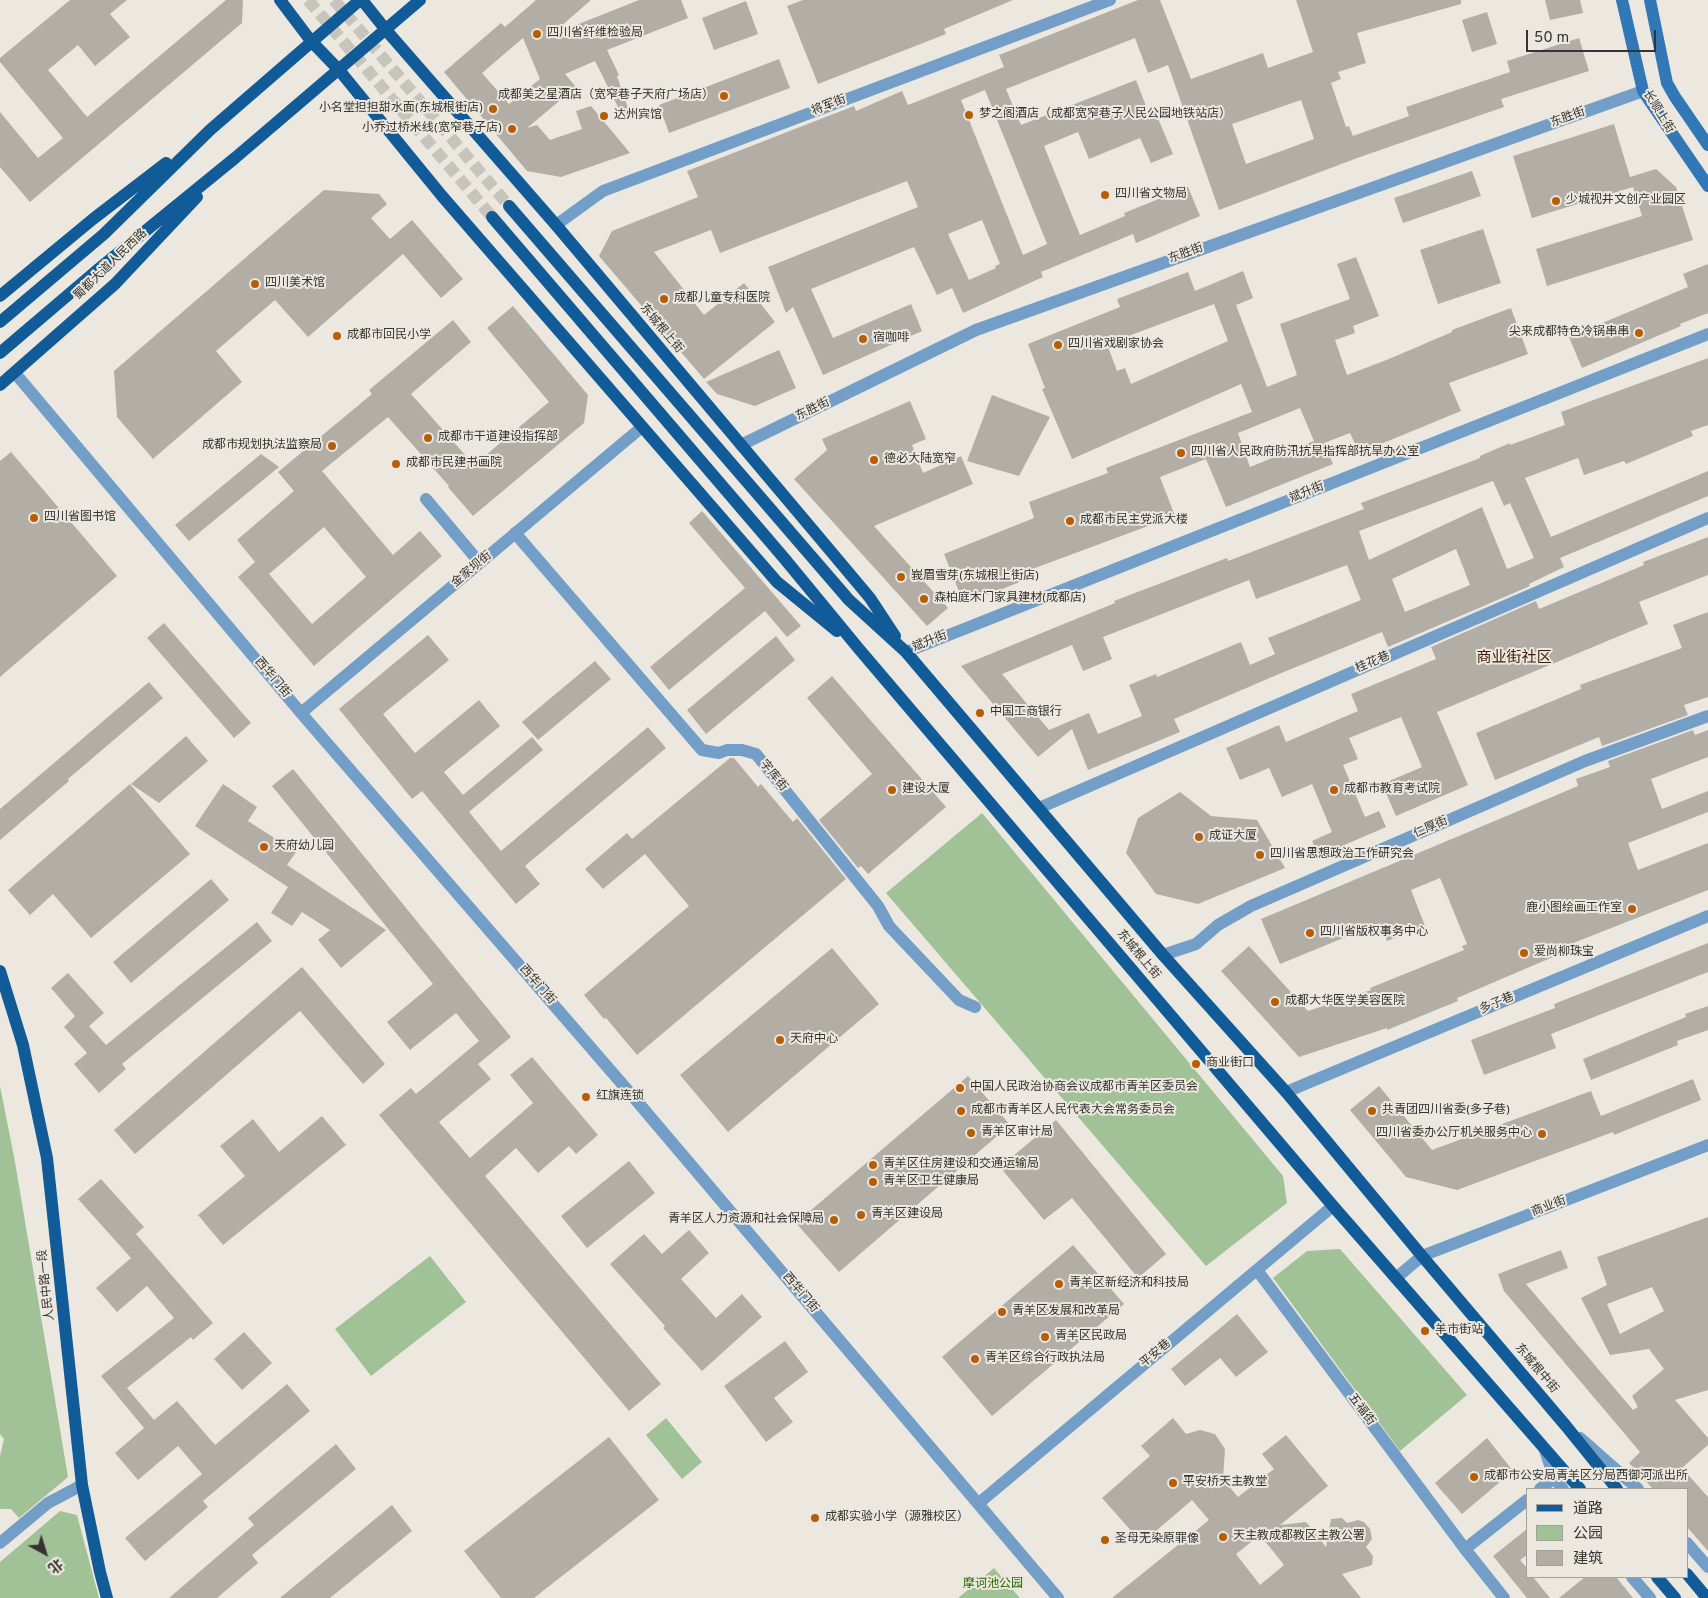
<!DOCTYPE html>
<html>
<head>
<meta charset="utf-8">
<style>
  body { margin:0 }
  #map { position:relative; width:1708px; height:1598px; overflow:hidden; background:#ece8df; font-family:Overpass,"Noto Sans SC",sans-serif }
  canvas { display:block }
  .legend { position:absolute; left:1526px; top:1488px; width:162px; height:90px; box-sizing:border-box; background:#ece8df; border:1px solid #a3a099; margin:0; padding:6px 9px; list-style:none; font-size:15px; color:#353430 }
  .legend li { display:flex; align-items:center; gap:10px; height:25px }
  .legend b { width:25px; border:1px solid #a3a099 }
  .north { position:absolute; left:20px; top:1528px; width:50px; height:50px; -webkit-text-stroke:4px #ece8df; paint-order:stroke; rotate:141deg; font-size:14px; font-weight:700; line-height:20px; text-align:center; color:#353430 }
  .north::after { content:''; display:block; margin:auto; width:18px; height:22px; background:#353430; clip-path:polygon(50% 0,100% 100%,50% 72%,0 100%) }
  .scale { position:absolute; left:1526px; top:30px; width:130px; height:22px; box-sizing:border-box; border:2px solid #353430; border-top:0; padding-left:6px; font-size:15px; line-height:18px; white-space:nowrap; color:#353430; -webkit-text-stroke:4px #ece8df; paint-order:stroke }
</style>
</head>
<body>
<div id="map">
<canvas width="1708" height="1598"></canvas>
<ul class="legend">
<li><b style="height:6px;background:#115c98"></b>道路</li>
<li><b style="height:14px;background:#a1c297"></b>公园</li>
<li><b style="height:14px;background:#b2aea6"></b>建筑</li>
</ul>
<div class="north">北</div>
<div class="scale">50 m</div>
</div>
<script>
const c = document.querySelector('canvas').getContext('2d');
c.lineJoin = 'round';
function paint(path, color) {
  c.fillStyle = color;
  c.fill(path, 'evenodd');
}
function toPath(rows) {
  const path = new Path2D();
  for (const r of rows) {
    path.moveTo(r[0], r[1]);
    for (let i = 2; i < r.length; i += 2) path.lineTo(r[i], r[i + 1]);
  }
  return path;
}
function strokePath(path, color, width, dash) {
  c.strokeStyle = color;
  c.lineWidth = width;
  c.lineCap = dash ? 'butt' : 'round';
  c.setLineDash(dash || []);
  c.stroke(path);
}
function label(font, color, halo, rows, align = 'center') {
  c.font = font + ' Overpass,"Noto Sans SC",sans-serif';
  c.lineWidth = 4;
  c.setLineDash([]);
  c.textBaseline = 'middle';
  c.strokeStyle = halo;
  c.fillStyle = color;
  for (const [text, x, y, turn = 0] of rows) {
    c.save();
    c.translate(x, y);
    c.rotate((+turn || 0) * Math.PI / 180);
    c.textAlign = isNaN(turn) ? turn : align;
    if (halo) c.strokeText(text, 0, 0);
    c.fillText(text, 0, 0);
    c.restore();
  }
}
paint(toPath([
  [982,813,1283,1176,1287,1203,1206,1266,886,893],
  [0,1086,15,1162,68,1477,19,1518,11,1509,0,1509,0,1456,4,1439,0,1434],
  [1340,1249,1467,1395,1400,1451,1273,1278,1307,1251],
  [430,1256,466,1302,371,1376,335,1329],
  [666,1418,702,1462,682,1479,646,1435],
  [60,1511,77,1515,99,1598,0,1598,0,1562],
  [994,1568,1020,1598,958,1598]
]), '#a1c297');
paint(toPath([
  [70,0,127,0,110,14,130,37,95,66,78,45,48,70,87,117,226,0,243,0,242,23,30,202,0,167,0,112,38,158,63,138,0,62,0,58],
  [536,0,591,0,551,35,639,0,681,0,688,18,607,50,619,75,617,76,628,108,620,111,595,61,565,74,576,87,527,128,537,125,550,140,582,129,576,111,591,106,630,153,561,177,527,171,444,72,501,23,505,27],
  [523,38,540,79,509,104,482,73],
  [803,0,1013,0,944,29,946,34,818,84,787,6],
  [1138,0,1160,0,1191,79,1263,53,1268,68,1313,52,1296,0,1461,0,1461,4,1357,33,1366,63,1338,72,1341,79,1331,83,1346,127,1349,126,1353,136,1409,116,1406,107,1510,72,1507,61,1579,38,1589,71,1501,99,1504,107,1360,157,1219,210,1168,65,1148,73,1135,38,1006,89,1021,125,1136,80,1151,119,1157,116,1173,154,1151,163,1140,138,1089,159,1078,132,1044,146,1080,235,1125,216,1124,213,1188,187,1200,216,1136,243,1133,234,1041,272,1043,277,963,313,952,288,937,295,914,247,811,289,833,338,911,304,922,331,823,375,793,307,786,313,768,267,918,207,907,181,720,253,711,230,654,252,704,315,744,283,775,322,704,379,599,256,612,231,698,197,687,171,854,106,856,111,902,91,908,105,1004,67,999,55],
  [985,90,1047,244,1023,255,961,100],
  [1301,100,1314,139,1246,164,1232,124],
  [982,220,1000,264,995,266,996,268,969,280,948,234],
  [1545,0,1580,0,1583,13,1550,20],
  [746,1,758,34,714,50,702,18],
  [1487,12,1497,44,1472,52,1462,20],
  [779,59,790,88,669,133,659,105],
  [1614,124,1630,177,1656,169,1676,187,1693,240,1547,286,1536,249,1642,216,1633,187,1532,218,1513,156],
  [1472,171,1481,196,1403,223,1394,198],
  [324,190,379,194,387,204,371,218,390,239,412,220,463,279,441,298,403,254,308,337,275,300,216,351,242,382,153,459,117,417,114,371],
  [1483,229,1501,283,1438,304,1420,250],
  [1356,257,1379,316,1353,326,1355,333,1335,340,1347,375,1389,359,1452,332,1452,330,1511,308,1528,354,1449,383,1461,411,1359,453,1350,433,1324,443,1333,464,1226,507,1206,459,1160,477,1175,516,1027,571,1030,578,964,604,944,554,1034,518,1029,502,1108,473,1106,468,1252,412,1241,384,1072,459,1042,389,1045,388,1028,344,1120,307,1117,299,1188,272,1195,291,1243,271,1253,298,1236,305,1267,387,1297,375,1280,324,1350,299,1337,264],
  [1214,304,1228,341,1131,384,1125,368,1117,371,1107,344],
  [1300,408,1314,441,1250,467,1238,433],
  [1708,264,1708,313,1680,324,1681,326,1582,368,1569,337,1688,287,1683,274],
  [513,306,588,395,584,423,473,516,448,487,449,486,388,417,322,471,393,555,420,531,442,556,314,666,238,577,255,562,237,540,294,491,278,472,372,394,369,390,453,320,471,342,411,394,474,465,549,402,487,328],
  [324,527,366,577,312,624,269,574],
  [779,350,796,388,755,406,717,394,706,382],
  [1708,358,1708,425,1691,431,1693,436,1626,464,1624,461,1584,475,1578,458,1525,478,1551,537,1708,471,1708,496,1560,558,1564,567,1529,584,1530,586,1388,647,1382,632,1279,674,1174,719,1180,732,1088,770,1072,729,1038,757,961,666,1115,603,1114,601,1227,558,1228,561,1364,509,1361,503,1480,458,1480,456,1510,443,1510,445,1565,425,1561,412],
  [1493,481,1504,506,1510,503,1534,558,1507,569,1482,507,1369,560,1359,531],
  [1456,549,1470,585,1405,612,1392,579],
  [1347,565,1361,600,1268,638,1275,654,1250,665,1241,642,1157,677,1156,674,1129,685,1142,716,1098,734,1089,713,1049,730,1002,674,1072,645,1083,671,1112,659,1103,637,1249,580,1256,599],
  [992,395,1050,417,1019,476,967,461],
  [910,401,926,439,912,445,923,473,961,456,973,484,874,526,948,608,927,626,794,479,827,450,822,439],
  [11,452,117,576,0,677,0,461],
  [261,454,279,467,189,541,175,525],
  [702,511,801,626,787,637,765,611,669,690,650,667,745,588,689,523],
  [1708,537,1708,575,1639,602,1648,624,1437,712,1468,785,1396,816,1382,784,1422,767,1401,717,1349,738,1358,759,1343,765,1365,817,1379,811,1386,827,1319,856,1312,841,1332,832,1312,784,1282,797,1269,768,1240,780,1226,748,1279,725,1286,742,1358,711,1351,694,1436,659,1431,647,1536,601,1539,609,1644,565,1643,562],
  [1708,612,1708,697,1684,705,1688,715,1602,746,1599,737,1495,780,1476,733,1581,689,1580,685,1682,648,1673,625],
  [164,623,251,723,234,738,147,638],
  [428,635,449,660,383,714,415,753,479,700,500,726,444,772,463,795,532,737,543,750,469,812,501,851,648,727,666,748,525,866,540,884,516,904,422,791,412,799,339,709],
  [776,636,795,660,706,734,687,710],
  [595,661,611,679,538,740,522,722],
  [832,676,946,807,868,874,861,866,858,868,819,820,872,774,807,698],
  [149,682,163,698,68,779,69,781,0,840,0,809],
  [1693,730,1695,735,1708,730,1708,757,1651,779,1662,809,1708,791,1708,812,1628,843,1638,870,1708,843,1708,890,1558,949,1560,954,1457,998,1458,1001,1387,1030,1387,1028,1299,1057,1221,971,1249,946,1308,1011,1371,990,1370,988,1464,950,1462,946,1467,944,1440,878,1411,890,1425,926,1387,941,1380,923,1280,964,1261,919,1578,786,1576,779,1610,767,1608,761],
  [186,736,208,761,159,803,131,784],
  [730,758,734,758,758,787,761,784,793,822,797,818,846,879,637,1055,606,1018,604,1019,584,995,689,906,645,854,603,889,585,869,627,833,632,839],
  [293,769,511,1037,478,1064,491,1079,439,1122,470,1158,533,1103,510,1075,532,1057,598,1135,576,1154,569,1146,538,1173,516,1148,485,1176,661,1384,629,1411,379,1115,411,1088,416,1094,479,1041,456,1013,410,1050,387,1022,433,984,272,786],
  [130,784,190,854,91,938,53,894,30,915,8,890],
  [223,784,257,807,248,821,296,852,287,865,386,930,341,968,318,940,330,930,302,912,292,926,271,913,288,887,195,826],
  [1180,792,1211,816,1257,820,1285,868,1198,904,1156,894,1126,853,1138,818],
  [211,879,229,900,131,983,113,962],
  [257,922,272,941,122,1064,126,1069,99,1093,74,1064,87,1053,64,1027,75,1016,51,988,68,973,104,1013,89,1026,106,1045],
  [1708,943,1708,972,1551,1034,1556,1048,1484,1075,1471,1040,1555,1008,1554,1004],
  [832,948,879,1004,728,1132,680,1075],
  [302,967,385,1064,363,1084,300,1011,135,1154,114,1130],
  [1708,1006,1708,1030,1677,1041,1678,1045,1591,1080,1583,1059,1686,1017,1685,1014],
  [968,1076,1010,1125,839,1272,796,1223],
  [1693,1079,1701,1100,1614,1135,1613,1132,1457,1190,1406,1177,1350,1110,1379,1086,1432,1150,1591,1091,1601,1116],
  [322,1116,346,1145,223,1245,198,1215,245,1176,220,1146,253,1119,279,1152],
  [1056,1120,1166,1254,1138,1278,1072,1198,1044,1220,1000,1167],
  [629,1161,655,1193,587,1248,561,1216],
  [101,1179,144,1227,136,1234,213,1323,193,1340,191,1337,127,1388,154,1420,177,1401,215,1445,287,1384,310,1411,203,1501,208,1507,145,1561,125,1538,202,1474,178,1446,138,1480,115,1453,144,1428,101,1376,174,1318,147,1286,117,1312,96,1288,131,1258,78,1199],
  [1708,1217,1708,1390,1675,1400,1708,1438,1708,1445,1682,1468,1708,1497,1708,1551,1687,1527,1687,1489,1653,1489,1629,1463,1640,1452,1504,1291,1498,1274,1561,1250,1568,1268,1526,1284,1633,1410,1638,1407,1632,1396,1664,1369,1649,1349,1610,1355,1581,1298,1607,1285,1597,1257],
  [1652,1287,1664,1311,1620,1334,1607,1304],
  [689,1230,709,1253,681,1279,716,1318,742,1294,762,1317,702,1371,663,1328,665,1326,610,1264,644,1234,662,1254],
  [1073,1245,1124,1304,992,1416,942,1357],
  [1237,1314,1268,1352,1236,1377,1220,1358,1185,1386,1171,1369],
  [244,1332,272,1363,242,1390,214,1359],
  [785,1341,808,1372,774,1398,793,1422,766,1442,724,1386],
  [1173,1418,1186,1434,1200,1430,1215,1434,1225,1449,1223,1479,1238,1497,1274,1469,1262,1454,1286,1435,1328,1486,1280,1525,1306,1522,1326,1547,1331,1519,1342,1518,1347,1523,1358,1520,1364,1522,1370,1529,1372,1539,1366,1547,1373,1556,1372,1565,1342,1574,1361,1598,1112,1598,1209,1520,1192,1500,1142,1543,1102,1498,1150,1456,1141,1446],
  [1260,1535,1284,1565,1260,1585,1236,1554],
  [609,1437,659,1500,534,1598,501,1598,464,1551],
  [1487,1438,1513,1471,1462,1514,1435,1483],
  [336,1444,356,1469,252,1555,258,1563,217,1598,169,1598,254,1525,248,1518],
  [392,1505,412,1531,330,1598,280,1598],
  [1527,1529,1527,1555,1520,1560,1527,1568,1527,1577,1533,1577,1550,1598,1527,1598,1493,1556],
  [1585,1577,1616,1577,1633,1598,1559,1598]
]), '#b2aea6');
strokePath(toPath([
  [308,0,492,217],
  [334,0,509,206]
]), '#c7c4bc', 12, [12, 6]);
strokePath(toPath([
  [556,225,603,191,1110,0],
  [15,373,301,713,630,1093,1058,1598],
  [741,445,976,330,1643,91],
  [426,499,480,563],
  [515,533,702,750,719,753,727,750,742,750,756,754,878,906,889,926,959,1000,975,1007],
  [906,652,1708,334],
  [301,713,642,427],
  [1039,808,1708,518],
  [1163,955,1196,944,1218,925,1251,906,1585,761,1708,716],
  [1286,1092,1708,916],
  [1257,1270,1465,1549,1504,1598],
  [1396,1278,1422,1256,1708,1145],
  [1540,1489,1554,1478],
  [979,1503,1333,1206],
  [0,1543,48,1503,82,1485],
  [1465,1549,1527,1500]
]), '#739ec8', 12);
strokePath(toPath([
  [1580,1438,1638,1489],
  [1545,1450,1554,1478,1563,1489],
  [1687,1543,1708,1567],
  [1632,1577,1650,1598]
]), '#739ec8', 12);
strokePath(toPath([
  [1622,0,1643,91,1708,186],
  [1650,0,1667,83,1675,97,1708,145]
]), '#3378b6', 12);
strokePath(toPath([
  [280,0,311,41,339,70,442,196,777,582,837,631],
  [362,0,386,30,556,225,823,542,870,598,895,636],
  [509,206,849,600,906,652,1163,955,1286,1092,1422,1256,1566,1426,1617,1489],
  [492,217,784,558,859,649,1333,1206,1580,1489],
  [0,296,93,219,166,163],
  [0,322,104,234,210,130,360,0],
  [0,353,95,272,235,158,420,0],
  [0,385,115,284,197,197],
  [0,971,23,1045,47,1158,82,1485,100,1572,107,1598],
  [1687,1574,1707,1598],
  [1657,1577,1675,1598]
]), '#115c98', 12);
for (const [x, y, r, color] of [
  [537,34,5,"#b85c06"],
  [724,96,5,"#b85c06"],
  [493,109,5,"#b85c06"],
  [969,115,5,"#b85c06"],
  [604,116,5,"#b85c06"],
  [512,129,5,"#b85c06"],
  [1105,195,5,"#b85c06"],
  [1556,201,5,"#b85c06"],
  [255,284,5,"#b85c06"],
  [664,299,5,"#b85c06"],
  [1639,333,5,"#b85c06"],
  [337,336,5,"#b85c06"],
  [863,339,5,"#b85c06"],
  [1058,345,5,"#b85c06"],
  [428,438,5,"#b85c06"],
  [332,446,5,"#b85c06"],
  [1181,453,5,"#b85c06"],
  [874,460,5,"#b85c06"],
  [396,464,5,"#b85c06"],
  [34,518,5,"#b85c06"],
  [1070,521,5,"#b85c06"],
  [901,577,5,"#b85c06"],
  [924,599,5,"#b85c06"],
  [980,713,5,"#b85c06"],
  [892,790,5,"#b85c06"],
  [1334,790,5,"#b85c06"],
  [1199,837,5,"#b85c06"],
  [264,847,5,"#b85c06"],
  [1260,855,5,"#b85c06"],
  [1632,909,5,"#b85c06"],
  [1310,933,5,"#b85c06"],
  [1524,953,5,"#b85c06"],
  [1275,1002,5,"#b85c06"],
  [780,1040,5,"#b85c06"],
  [1196,1064,5,"#b85c06"],
  [960,1088,5,"#b85c06"],
  [586,1097,5,"#b85c06"],
  [961,1111,5,"#b85c06"],
  [1372,1111,5,"#b85c06"],
  [971,1133,5,"#b85c06"],
  [1542,1134,5,"#b85c06"],
  [873,1165,5,"#b85c06"],
  [873,1182,5,"#b85c06"],
  [861,1215,5,"#b85c06"],
  [834,1220,5,"#b85c06"],
  [1059,1284,5,"#b85c06"],
  [1002,1312,5,"#b85c06"],
  [1425,1331,5,"#b85c06"],
  [1045,1337,5,"#b85c06"],
  [975,1359,5,"#b85c06"],
  [1474,1477,5,"#b85c06"],
  [1173,1483,5,"#b85c06"],
  [815,1518,5,"#b85c06"],
  [1223,1537,5,"#b85c06"],
  [1105,1540,5,"#b85c06"]
]) {
  const dot = new Path2D();
  dot.arc(x, y, r, 0, 2 * Math.PI);
  c.fillStyle = color;
  c.fill(dot);
  strokePath(dot, '#ece8df', 2);
}
label('12px', '#353430', '#ece8df', [
  ["四川省纤维检验局",547,34],
  ["成都美之星酒店（宽窄巷子天府广场店）",714,96,"right"],
  ["小名堂担担甜水面(东城根街店)",483,109,"right"],
  ["梦之阁酒店（成都宽窄巷子人民公园地铁站店）",979,115],
  ["达州宾馆",614,116],
  ["小乔过桥米线(宽窄巷子店)",502,129,"right"],
  ["四川省文物局",1115,195],
  ["少城视井文创产业园区",1566,201],
  ["四川美术馆",265,284],
  ["成都儿童专科医院",674,299],
  ["尖来成都特色冷锅串串",1629,333,"right"],
  ["成都市回民小学",347,336],
  ["宿咖啡",873,339],
  ["四川省戏剧家协会",1068,345],
  ["成都市干道建设指挥部",438,438],
  ["成都市规划执法监察局",322,446,"right"],
  ["四川省人民政府防汛抗旱指挥部抗旱办公室",1191,453],
  ["德必大陆宽窄",884,460],
  ["成都市民建书画院",406,464],
  ["四川省图书馆",44,518],
  ["成都市民主党派大楼",1080,521],
  ["峩眉雪芽(东城根上街店)",911,577],
  ["森柏庭木门家具建材(成都店)",934,599],
  ["中国工商银行",990,713],
  ["建设大厦",902,790],
  ["成都市教育考试院",1344,790],
  ["成证大厦",1209,837],
  ["天府幼儿园",274,847],
  ["四川省思想政治工作研究会",1270,855],
  ["鹿小图绘画工作室",1622,909,"right"],
  ["四川省版权事务中心",1320,933],
  ["爱尚柳珠宝",1534,953],
  ["成都大华医学美容医院",1285,1002],
  ["天府中心",790,1040],
  ["商业街口",1206,1064],
  ["中国人民政治协商会议成都市青羊区委员会",970,1088],
  ["红旗连锁",596,1097],
  ["成都市青羊区人民代表大会常务委员会",971,1111],
  ["共青团四川省委(多子巷)",1382,1111],
  ["青羊区审计局",981,1133],
  ["四川省委办公厅机关服务中心",1532,1134,"right"],
  ["青羊区住房建设和交通运输局",883,1165],
  ["青羊区卫生健康局",883,1182],
  ["青羊区建设局",871,1215],
  ["青羊区人力资源和社会保障局",824,1220,"right"],
  ["青羊区新经济和科技局",1069,1284],
  ["青羊区发展和改革局",1012,1312],
  ["羊市街站",1435,1331],
  ["青羊区民政局",1055,1337],
  ["青羊区综合行政执法局",985,1359],
  ["成都市公安局青羊区分局西御河派出所",1484,1477],
  ["平安桥天主教堂",1183,1483],
  ["成都实验小学（源雅校区）",825,1518],
  ["天主教成都教区主教公署",1233,1537],
  ["圣母无染原罪像",1115,1540]
], 'left');
label('12px', '#353430', '#ece8df', [
  ["将军街",829,106,-21],
  ["长顺上街",1658,112,58],
  ["东胜街",1568,118,-20],
  ["东胜街",1186,254,-20],
  ["蜀都大道人民西路",111,265,-44],
  ["东城根上街",661,329,50],
  ["东胜街",813,410,-26],
  ["斌升街",1307,493,-22],
  ["金家坝街",472,570,-40],
  ["斌升街",930,642,-22],
  ["桂花巷",1373,663,-23],
  ["西华门街",272,678,50],
  ["字库街",773,776,51],
  ["仁厚街",1431,828,-24],
  ["东城根上街",1138,955,50],
  ["西华门街",537,985,49],
  ["多子巷",1497,1004,-23],
  ["商业街",1549,1207,-21],
  ["人民中路一段",47,1285,-96],
  ["西华门街",800,1293,50],
  ["平安巷",1156,1354,-40],
  ["东城根中街",1536,1369,50],
  ["五福街",1361,1410,53]
]);
label('12px', '#246800', '#ece8df', [
  ["摩诃池公园",993,1585]
]);
label('15px', '#41210a', '#ece8df', [
  ["商业街社区",1514,659]
]);
</script>
</body>
</html>
